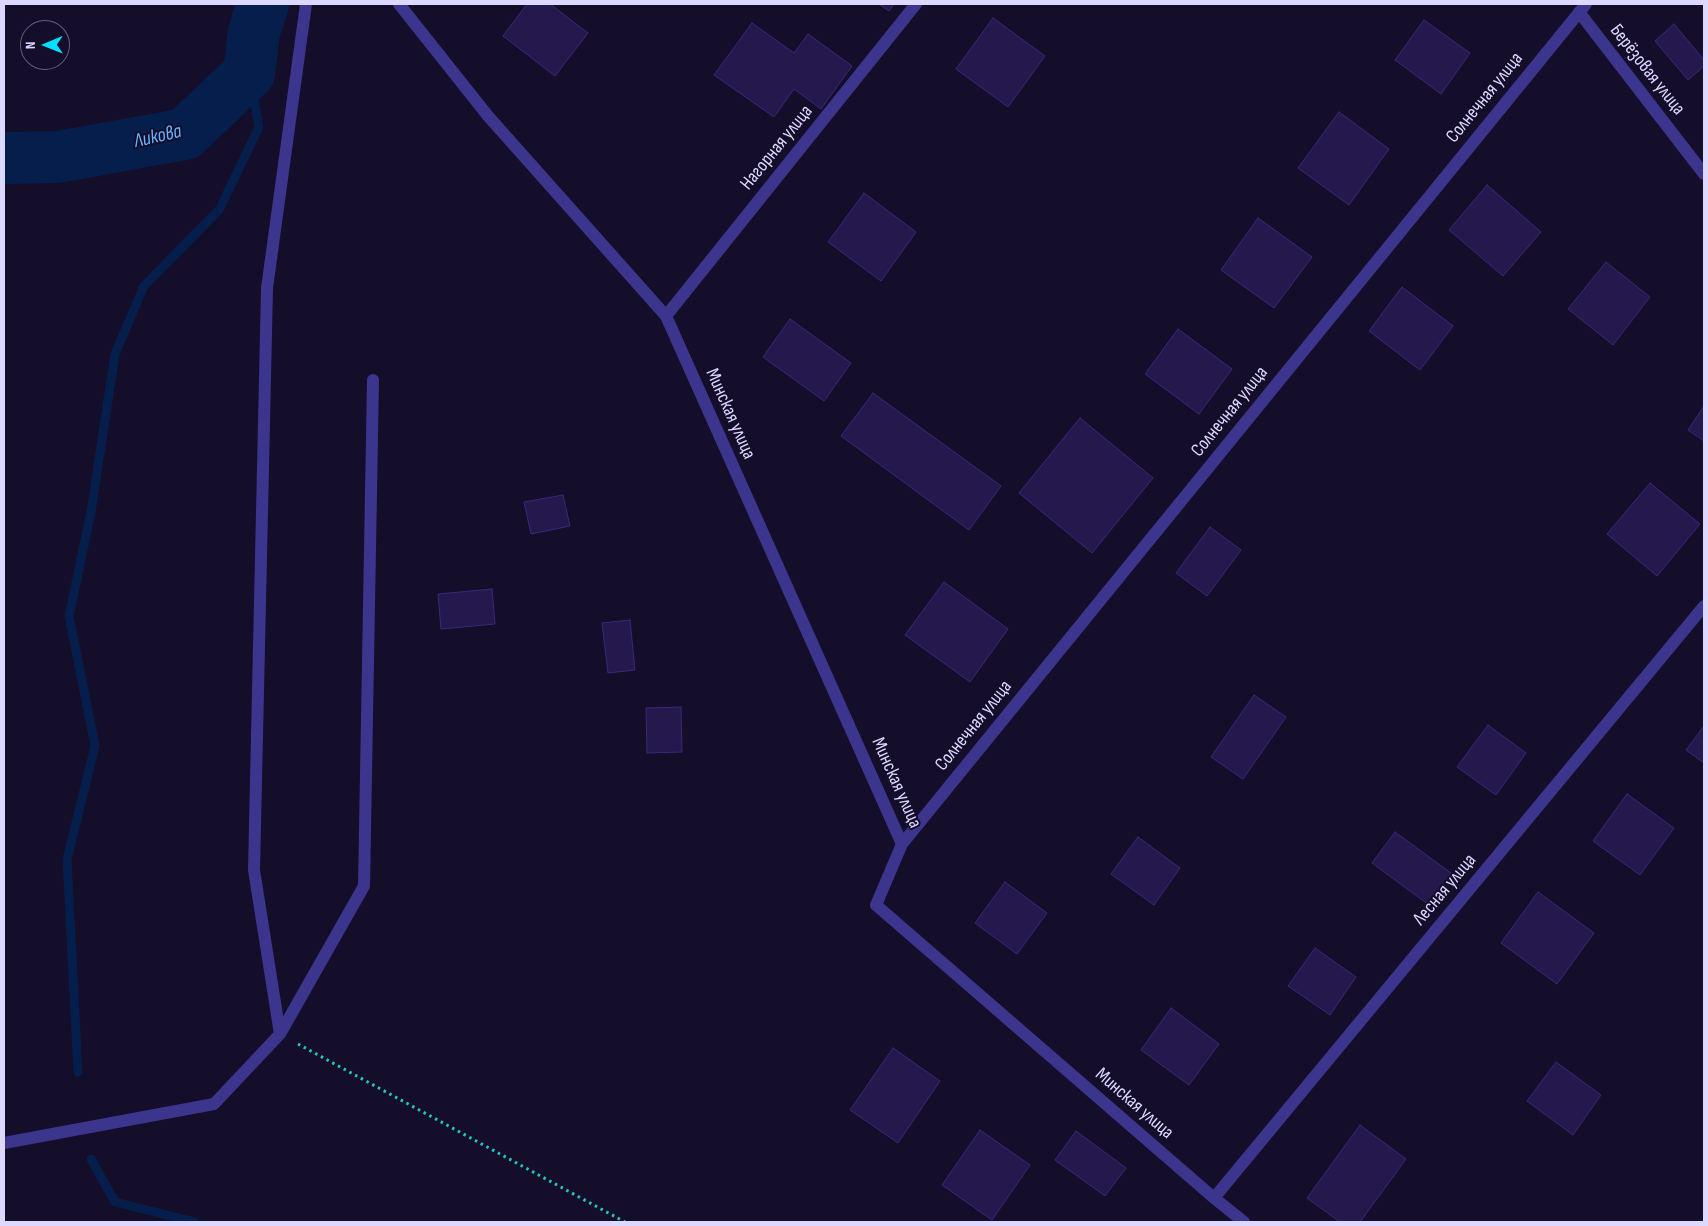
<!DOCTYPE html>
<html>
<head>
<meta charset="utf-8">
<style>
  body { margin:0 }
  #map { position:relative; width:1708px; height:1226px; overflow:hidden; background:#140e2a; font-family:"Sofia Sans Condensed",sans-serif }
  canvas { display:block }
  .frame { position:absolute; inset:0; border:5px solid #ddd8ff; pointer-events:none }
  .north { position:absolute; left:20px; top:20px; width:50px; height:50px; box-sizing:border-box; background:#140e2a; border:1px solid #645f7f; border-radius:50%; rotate:269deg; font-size:14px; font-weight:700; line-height:20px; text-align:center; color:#ddd8ff }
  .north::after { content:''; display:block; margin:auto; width:18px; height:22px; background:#04e0ff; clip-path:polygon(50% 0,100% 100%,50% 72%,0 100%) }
</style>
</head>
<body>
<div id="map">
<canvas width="1708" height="1226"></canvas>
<div class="frame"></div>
<div class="north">N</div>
</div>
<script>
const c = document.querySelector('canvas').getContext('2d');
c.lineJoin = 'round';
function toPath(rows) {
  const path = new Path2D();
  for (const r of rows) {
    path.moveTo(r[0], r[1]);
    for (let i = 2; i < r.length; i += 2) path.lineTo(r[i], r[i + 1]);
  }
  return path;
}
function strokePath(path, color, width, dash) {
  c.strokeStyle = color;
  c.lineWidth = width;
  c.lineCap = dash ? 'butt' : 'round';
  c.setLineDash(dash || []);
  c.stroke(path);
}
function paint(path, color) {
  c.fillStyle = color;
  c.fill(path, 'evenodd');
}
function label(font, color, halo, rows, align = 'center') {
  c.font = font + ' "Sofia Sans Condensed",sans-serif';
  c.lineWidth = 4;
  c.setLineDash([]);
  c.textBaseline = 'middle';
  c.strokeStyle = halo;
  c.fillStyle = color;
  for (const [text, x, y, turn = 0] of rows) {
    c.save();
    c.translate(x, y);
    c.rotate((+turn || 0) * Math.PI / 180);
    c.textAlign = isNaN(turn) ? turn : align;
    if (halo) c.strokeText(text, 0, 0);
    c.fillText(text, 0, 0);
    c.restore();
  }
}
strokePath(toPath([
  [78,1072,67,859,95,746,69,616,91,512,115,354,144,286,219,210,259,127,249,73],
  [91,1159,115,1202,195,1222]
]), '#061e4c', 9);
strokePath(toPath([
  [4,158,58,157,185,134,249,73,254,32,263,4]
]), '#061e4c', 52);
const building = toPath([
  [527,4,550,4,588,33,555,76,503,36,527,4],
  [879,4,894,4,889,11,879,4],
  [993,18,1045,56,1008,107,956,69,993,18],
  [1424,20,1470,53,1441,94,1395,60,1424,20],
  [752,23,794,53,808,34,852,66,821,109,794,89,774,117,714,75,752,23],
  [1674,24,1704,60,1704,66,1688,80,1655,41,1674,24],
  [1339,112,1389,149,1349,205,1298,168,1339,112],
  [1487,185,1541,232,1503,276,1449,230,1487,185],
  [864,193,916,232,881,281,828,242,864,193],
  [1258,218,1312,257,1274,308,1221,270,1258,218],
  [1606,262,1650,297,1613,345,1568,309,1606,262],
  [1402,287,1453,326,1420,370,1369,331,1402,287],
  [790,319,851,363,824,401,763,357,790,319],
  [1178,329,1232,369,1199,414,1145,374,1178,329],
  [873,393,1001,486,969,530,841,436,873,393],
  [1704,406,1704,441,1688,430,1704,406],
  [1080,418,1153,478,1092,553,1019,493,1080,418],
  [1650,483,1700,524,1657,576,1607,534,1650,483],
  [563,495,570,526,531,534,524,502,563,495],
  [1210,527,1241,550,1207,596,1176,573,1210,527],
  [944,582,1008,629,970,682,905,635,944,582],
  [492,589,495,624,441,629,438,594,492,589],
  [630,620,635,670,608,673,602,623,630,620],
  [1254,695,1286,717,1243,779,1211,757,1254,695],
  [681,707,682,752,647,753,646,708,681,707],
  [1488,725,1526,753,1496,795,1457,767,1488,725],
  [1704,726,1704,763,1686,750,1704,726],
  [1627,794,1674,828,1640,875,1593,841,1627,794],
  [1395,832,1451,873,1429,905,1372,863,1395,832],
  [1138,837,1180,868,1154,905,1111,874,1138,837],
  [1005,882,1047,913,1017,954,975,923,1005,882],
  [1538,892,1594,933,1557,984,1501,943,1538,892],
  [1315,948,1356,977,1330,1015,1288,986,1315,948],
  [1171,1008,1219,1044,1189,1085,1141,1050,1171,1008],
  [893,1048,940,1081,898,1143,850,1110,893,1048],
  [1556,1062,1601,1095,1573,1135,1527,1101,1556,1062],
  [1360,1125,1406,1159,1360,1222,1340,1222,1307,1198,1360,1125],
  [980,1130,1030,1165,992,1220,942,1185,980,1130],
  [1076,1131,1126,1168,1105,1196,1055,1160,1076,1131]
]);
paint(building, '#24184d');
strokePath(building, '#3b287b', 1);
strokePath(toPath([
  [298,1044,625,1222]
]), '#25c6c0', 3, [2.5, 4]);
strokePath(toPath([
  [399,4,488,116,666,316,902,844],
  [1579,12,1704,174],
  [666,316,916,4],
  [280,1034,254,870,267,288,306,4],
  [4,1143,214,1104,280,1034,364,886,373,380],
  [1214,1198,1704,606],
  [1244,1222,1214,1198,876,905,902,844,1586,4]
]), '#3b358d', 12);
label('19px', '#ddd8ff', '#140e2a', [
  ["Берёзовая улица",1647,70,52],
  ["Солнечная улица",1485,98,-51],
  ["Нагорная улица",777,148,-51],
  ["Солнечная улица",1230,412,-51],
  ["Минская улица",730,414,66],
  ["Солнечная улица",974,726,-51],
  ["Минская улица",896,783,66],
  ["Лесная улица",1445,890,-50],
  ["Минская улица",1134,1104,41]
]);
label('italic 20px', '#66b4ff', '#140e2a', [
  ["Ликова",158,137,-13]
]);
</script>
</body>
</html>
